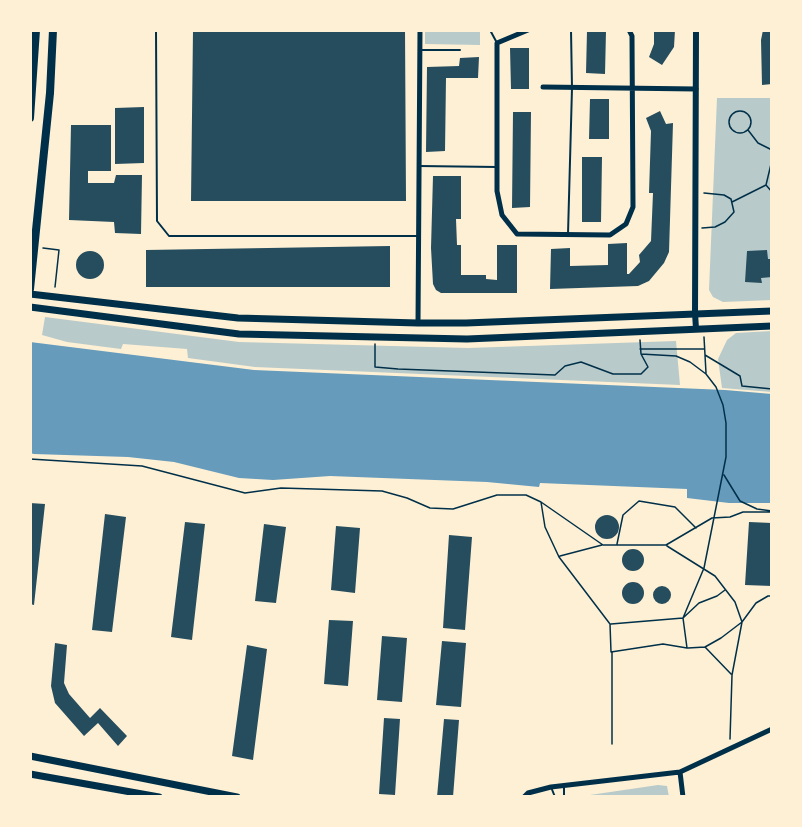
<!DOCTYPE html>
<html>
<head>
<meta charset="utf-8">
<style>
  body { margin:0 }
  #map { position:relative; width:802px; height:827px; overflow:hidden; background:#fdf0d5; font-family:Inter,sans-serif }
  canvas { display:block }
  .frame { position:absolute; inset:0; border:32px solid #fdf0d5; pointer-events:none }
</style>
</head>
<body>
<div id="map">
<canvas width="802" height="827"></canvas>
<div class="frame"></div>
</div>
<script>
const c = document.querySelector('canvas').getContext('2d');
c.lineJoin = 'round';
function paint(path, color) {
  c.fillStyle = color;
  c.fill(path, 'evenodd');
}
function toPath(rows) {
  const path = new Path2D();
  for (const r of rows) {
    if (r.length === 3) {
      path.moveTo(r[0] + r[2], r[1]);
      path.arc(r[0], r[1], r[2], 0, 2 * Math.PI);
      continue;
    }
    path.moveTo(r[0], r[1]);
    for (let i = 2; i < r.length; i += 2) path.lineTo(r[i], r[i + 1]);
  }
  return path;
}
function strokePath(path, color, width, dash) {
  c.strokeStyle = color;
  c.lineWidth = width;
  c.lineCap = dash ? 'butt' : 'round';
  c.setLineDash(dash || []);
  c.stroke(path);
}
paint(toPath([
  [425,30,480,30,480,45,425,44],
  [717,98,772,98,772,300,723,302,713,297,709,290],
  [45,317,239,342,468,348,676,341,680,385,255,367,188,358,187,349,123,344,121,349,67,342,42,335],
  [772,331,772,392,722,388,718,359,727,340,736,333],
  [658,785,667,786,669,797,590,797,590,795]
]), '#b9caca');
paint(toPath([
  [30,342,254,370,725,390,772,394,772,503,729,503,687,498,687,489,540,483,539,487,487,482,330,476,273,480,239,478,174,462,128,457,34,454,30,453]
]), '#669bbc');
paint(toPath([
  [193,30,405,30,406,201,191,201],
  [654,30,675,30,674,47,662,65,649,57,654,44],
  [763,30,772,30,772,84,762,85,761,40],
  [587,31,606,31,605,74,586,73],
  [510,48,529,48,529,89,511,89],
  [479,57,478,78,446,78,445,151,426,152,427,67,459,66,460,58],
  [590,99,609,99,609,139,589,139],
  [144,107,144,163,115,164,115,108],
  [660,111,666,124,673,123,669,252,664,263,649,281,638,286,550,289,551,249,570,248,570,266,608,265,608,244,627,243,627,274,629,274,640,262,639,255,651,241,653,193,649,193,651,131,646,118],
  [513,112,531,112,530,207,512,208],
  [71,125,111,125,111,171,88,171,88,183,114,183,116,175,142,175,141,234,115,233,114,222,69,220],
  [582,157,602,157,601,222,582,222],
  [433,176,461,176,461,219,456,219,457,245,461,245,461,275,486,275,486,279,497,280,497,245,517,245,517,293,441,293,436,290,433,284,431,248],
  [390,246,390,287,146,287,146,250],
  [767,250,768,259,772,259,772,277,761,278,762,283,745,282,747,251],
  [90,265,14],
  [30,503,45,504,34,605,30,604],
  [105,514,126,517,112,632,92,630],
  [607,527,12],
  [185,522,205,524,192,640,171,637],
  [749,522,772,523,772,586,745,585],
  [264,524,286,527,276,603,255,601],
  [336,526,360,528,355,593,331,590],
  [449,535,472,537,465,630,443,628],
  [633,560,11],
  [633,593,11],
  [662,595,9],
  [329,620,353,621,348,686,324,684],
  [382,636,407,638,402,702,377,700],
  [442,641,466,643,461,707,436,705],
  [55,643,67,645,64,683,69,694,90,718,100,708,127,736,118,746,98,723,84,736,55,703,51,686],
  [247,645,267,649,253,760,232,756],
  [384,718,400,719,395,795,379,794],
  [444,719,459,720,453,797,437,797]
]), '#264d5e');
strokePath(toPath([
  [740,122,11],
  [748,130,758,143,772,150],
  [766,185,772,192],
  [732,202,766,185,772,160],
  [702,228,715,227,725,222,734,212,731,199,724,195,704,193],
  [43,248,59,250,55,287],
  [704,337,706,373],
  [640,340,641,354],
  [375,344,375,367,398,369,555,375,565,366,581,362,613,374,641,374,648,367,641,354,676,356,690,362,706,374,716,387,723,405,726,423,726,457,704,568,683,618,687,648,663,644,611,652,610,624,559,557,545,527,541,502],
  [640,349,704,349],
  [705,355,740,376,742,386,772,389],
  [30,459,142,466,245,493,281,488,382,491,407,498,430,508,453,509,497,495,526,495,541,502,603,545,666,545,712,518,730,517,743,512,772,512],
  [724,475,740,501,757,509,772,511],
  [617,544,623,515,639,501,675,507,696,528],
  [667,546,715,576,735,602,742,622,732,675,730,739],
  [560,556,602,545],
  [611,624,683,618,699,603,717,596,725,590],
  [705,647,721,638,742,622,756,603,768,596,772,596],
  [688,648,705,647,731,674],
  [612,744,612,652]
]), '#003049', 1.5);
strokePath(toPath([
  [156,30,157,221,169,236,418,236],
  [490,30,497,43],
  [420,50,460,50],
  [419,166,497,167],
  [568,234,572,88,571,30],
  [551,787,555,797],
  [564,797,564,788]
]), '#003049', 2);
strokePath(toPath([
  [528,30,497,43,497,191,502,215,517,234,610,235,626,224,633,207,632,36,629,30],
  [543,87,696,89],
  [418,323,420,30],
  [680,772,683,797],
  [524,797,528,793,551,787,680,772,772,729]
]), '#003049', 5);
strokePath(toPath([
  [696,329,695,313,696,30]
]), '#003049', 6);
strokePath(toPath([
  [30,294,238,318,418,323,466,323,772,311],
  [30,307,239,334,467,339,772,326],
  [30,756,237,797],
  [30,774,159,797]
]), '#003049', 7);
strokePath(toPath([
  [30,118,36,30],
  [30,289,50,93,53,30]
]), '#003049', 8);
</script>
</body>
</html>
